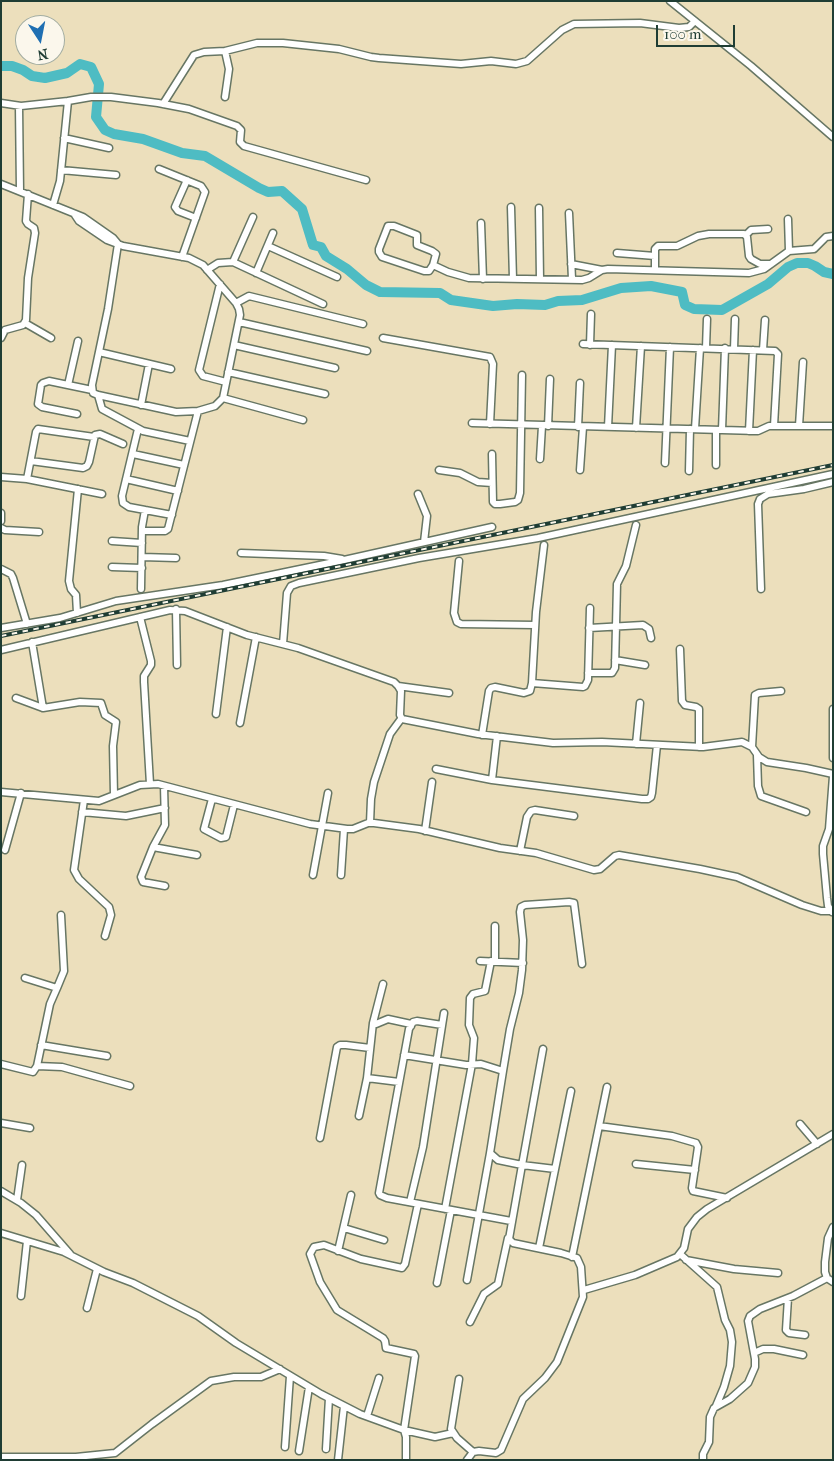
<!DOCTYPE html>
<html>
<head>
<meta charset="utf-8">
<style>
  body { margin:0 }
  #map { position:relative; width:834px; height:1461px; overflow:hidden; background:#ecdfbc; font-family:"IM FELL French Canon",serif }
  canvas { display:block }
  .frame { position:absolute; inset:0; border:2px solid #1f3d34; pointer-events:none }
  .north { position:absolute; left:15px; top:15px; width:50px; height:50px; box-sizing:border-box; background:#fbf7ec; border:1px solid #a3ada2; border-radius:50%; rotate:169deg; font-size:14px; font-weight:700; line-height:20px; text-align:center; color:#1f3d34 }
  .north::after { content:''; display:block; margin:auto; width:18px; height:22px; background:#1f6fb2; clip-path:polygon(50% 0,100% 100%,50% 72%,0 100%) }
  .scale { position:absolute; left:656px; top:25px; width:79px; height:22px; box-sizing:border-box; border:2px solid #1f3d34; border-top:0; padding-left:6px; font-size:15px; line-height:18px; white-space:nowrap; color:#1f3d34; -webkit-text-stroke:4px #fbf7ec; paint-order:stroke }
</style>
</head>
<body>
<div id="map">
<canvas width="834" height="1461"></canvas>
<div class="frame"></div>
<div class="north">N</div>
<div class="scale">100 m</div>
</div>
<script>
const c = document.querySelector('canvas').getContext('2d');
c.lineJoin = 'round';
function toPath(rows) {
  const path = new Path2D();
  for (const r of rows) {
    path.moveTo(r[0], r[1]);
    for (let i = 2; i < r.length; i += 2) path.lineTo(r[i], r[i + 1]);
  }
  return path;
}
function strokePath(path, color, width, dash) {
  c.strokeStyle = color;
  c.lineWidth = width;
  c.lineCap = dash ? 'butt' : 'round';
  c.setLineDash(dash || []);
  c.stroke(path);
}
strokePath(toPath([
  [1,66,12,66,23,70,32,76,45,78,67,73,80,64,91,67,99,84,96,117,105,130,114,134,143,139,182,153,205,156,259,188,268,192,282,191,302,209,313,245,321,247,326,256,347,269,366,285,380,292,440,293,451,300,493,306,517,304,545,305,558,301,582,300,621,288,651,286,682,292,685,305,694,309,722,310,768,284,788,267,797,263,808,263,815,266,824,272,833,274]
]), '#4ebcc3', 10);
const minor = toPath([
  [670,1,751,66,833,137],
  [225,97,229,69,225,51],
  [1,103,21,106,68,101],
  [163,104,194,55,204,52,225,51,257,43,283,43,339,49,371,57,379,58,461,64,491,61,516,64,527,61,562,30,574,24,640,23,679,28,689,27,695,21],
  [19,106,20,191],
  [64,138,109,148],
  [159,169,201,186,205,192,182,257],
  [61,170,116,175],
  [187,180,175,207,178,211,196,218],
  [1,184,83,217,113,238,118,244,108,309,92,385,93,393,98,395],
  [53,205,60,181,68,101,91,97,111,97,158,103,189,109,237,126,241,130,240,142,244,146,366,180],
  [511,207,513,279],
  [539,208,540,279],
  [569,213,572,279],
  [75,215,79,221,107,240,123,246,189,258,203,265,236,303,239,309,240,315,223,398,215,406,198,411,176,412,98,395,102,409,143,431,190,441],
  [788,219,789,251],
  [481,223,483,279],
  [746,235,751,230,768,229],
  [268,246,337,277],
  [617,253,655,256],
  [233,262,253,217],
  [571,264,602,270],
  [433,265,436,254,432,251,417,245,417,235,394,226,388,226,379,249,379,252,382,257,424,271,429,271,433,265,448,272,469,278,582,280,589,278,602,270,608,269,749,273,764,269,789,251,814,249,826,237,833,236],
  [207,270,218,263,233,262,323,304],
  [655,270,655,249,658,246,677,246,698,236,709,234,744,234,747,237,749,256,751,259,760,264,771,264],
  [256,273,273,233],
  [220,284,199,370,203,376,226,382],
  [236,303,249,296,363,324],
  [239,322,367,351],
  [25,323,51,338],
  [1,338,5,330,23,325,26,320,28,278,35,233,34,228,28,224,26,221,28,194],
  [383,338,490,357,493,364,490,424],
  [78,341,68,385,92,390],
  [583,344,775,351,778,354,774,426],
  [234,345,335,368],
  [590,345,591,314],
  [706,348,707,319],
  [734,349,735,319],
  [763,350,765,320],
  [99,352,171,369],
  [228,372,325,394],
  [68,385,49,381,43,383,41,385,38,404,42,407,77,414],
  [223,398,303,420],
  [141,405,149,364],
  [472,423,758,431,769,426,833,426],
  [548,426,550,379],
  [799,426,803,362],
  [578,427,580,383],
  [608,427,612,345],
  [636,428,641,346],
  [138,429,122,496,123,503,129,507,145,510,142,527,141,589],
  [695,429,700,348],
  [722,430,725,348],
  [749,431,753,350],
  [133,454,184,465],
  [492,454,493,502,495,504,500,504,515,502,518,500,520,493,522,375],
  [540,459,542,426],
  [31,461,83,468,87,466,89,462,95,435,100,434,123,444],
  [665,463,670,347],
  [716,465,716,430],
  [439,470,460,473,478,482,492,483],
  [580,470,583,427],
  [689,471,690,429],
  [1,477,27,479,102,494],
  [27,479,36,432,38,429,94,437],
  [126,479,178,491],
  [418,494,427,516,424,542],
  [145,510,172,515],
  [1,513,1,521],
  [1,528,5,530,39,532],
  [142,531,165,531,168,529,198,411],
  [112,541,142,543],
  [241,553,324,556,342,559],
  [142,557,176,558],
  [459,561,454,613,457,622,461,624,535,625],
  [112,567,142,568],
  [1,569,11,574,13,578,27,624],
  [761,589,758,504,760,499,768,494,804,489,833,482],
  [176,609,177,665],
  [77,613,76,595,71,589,69,581,78,489],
  [140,617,151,661,151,665,144,676,144,682,150,784],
  [1,628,60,618,116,601,223,585,344,560,492,527],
  [589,628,643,625,649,629,651,638],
  [32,642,43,708],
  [283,644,287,593,291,586,299,583,419,558,538,538,833,474],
  [680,649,682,701,685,705,696,707,699,709,699,747],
  [1,650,170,610,185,611,247,635,298,648,394,682,398,686,401,691,400,715,402,719,478,734,553,743,602,742,703,747,742,742,752,747,759,757,767,762,806,768,833,774],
  [615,660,645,665],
  [588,673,612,673,615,668,617,584,626,566,636,525],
  [532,683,536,612,544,545],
  [398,686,449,693],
  [16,698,43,708,80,702,101,703,105,715,116,722,113,746,114,795],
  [833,709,833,758],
  [216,714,227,627],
  [240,723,256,637],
  [482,735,489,691,491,688,495,687,524,693,530,691,532,683,583,687,585,686,588,680,590,608],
  [636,744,640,703],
  [752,747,755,695,759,693,781,691],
  [757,755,758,786,761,796,806,812],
  [436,769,492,780,497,736],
  [492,780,642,799,648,799,651,797,652,793,657,745],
  [164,786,165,825,153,847,141,877,143,882,165,886],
  [1,792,99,801,140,785,158,784,310,824,347,829,353,829,368,823,374,823,419,829,500,848,536,853,594,870,600,869,615,856,619,855,700,869,737,877,802,905,821,911,830,911],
  [212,799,204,829,221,838,226,837,234,805],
  [84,800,74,870,79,879,109,907,111,915,105,936],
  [82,812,126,816,165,808],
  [370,823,371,799,374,782,390,734,401,719],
  [425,831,432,782],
  [153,847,197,855],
  [5,850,21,793],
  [520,851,527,817,531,811,535,810,574,816],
  [313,875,328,793],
  [341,875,344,829],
  [832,912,828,906,827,898,823,854,823,846,829,829,833,776],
  [480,961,523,963],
  [495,961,495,926],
  [383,984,373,1023,367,1078,399,1082],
  [57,988,64,971,61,915],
  [376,1024,388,1019,411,1024,411,1026],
  [442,1025,417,1021,413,1022,409,1029,379,1193,380,1195,387,1198,511,1221],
  [41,1045,107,1056],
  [543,1049,522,1165,555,1169],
  [404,1055,466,1065,481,1064,503,1071,490,1153,498,1160,522,1165,509,1239,513,1243,561,1253,577,1258,581,1267,583,1297,557,1362,545,1378,523,1399,501,1450,496,1453,479,1451,473,1452,467,1460],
  [1,1064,33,1072,37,1066,50,1004,57,988,25,978],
  [37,1066,62,1067,130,1086],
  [503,1071,510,1029,519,993,522,970,523,940,520,912,521,907,525,905,569,902,574,903,582,964],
  [359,1116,367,1078],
  [1,1123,30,1128],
  [800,1124,817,1144],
  [599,1126,672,1136,696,1143,698,1147,692,1188,693,1191,727,1198],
  [320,1138,337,1047,340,1045,346,1045,370,1048],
  [636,1164,695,1170],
  [1,1191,21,1203,36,1215,70,1254],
  [17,1200,22,1165],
  [410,1202,423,1147,444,1013],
  [418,1204,405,1264,402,1268,361,1259,324,1245,314,1247,310,1254,320,1282,337,1310,383,1338,385,1341,386,1348,414,1354,415,1356,404,1430,435,1437,453,1433],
  [445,1209,472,1064,474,1038,469,1025,470,998,473,994,485,991,491,961],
  [833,1227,828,1238,825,1262,825,1272,827,1278,833,1282],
  [344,1228,384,1240],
  [1,1233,64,1252,104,1272,133,1283,198,1316,236,1343,321,1394,360,1414,404,1430,406,1437,406,1460],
  [539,1248,571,1091],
  [338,1251,351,1195],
  [680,1254,717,1287,725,1320,730,1330,732,1342,730,1366,724,1387,716,1406],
  [572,1257,607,1087],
  [686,1260,734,1269,778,1273],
  [467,1280,490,1153],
  [437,1283,451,1210],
  [584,1290,635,1275,677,1257,684,1248,688,1229,697,1217,707,1209,833,1134],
  [21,1296,27,1241],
  [788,1298,786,1330,789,1333,805,1335],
  [87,1308,97,1269],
  [470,1322,484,1294,498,1284,508,1238],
  [754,1353,763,1349,774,1349,803,1355],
  [459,1379,451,1429,457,1438,473,1452],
  [367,1416,379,1378],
  [285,1447,290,1376],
  [326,1449,329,1398],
  [299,1451,309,1387],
  [1,1457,76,1457,115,1453,152,1424,211,1381,234,1377,261,1377,280,1369],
  [338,1460,344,1406],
  [703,1460,703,1454,709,1442,710,1417,714,1408,730,1399,748,1383,755,1367,755,1359,748,1321,750,1316,760,1309,793,1296,827,1278]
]);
strokePath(minor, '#677664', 9);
strokePath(minor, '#fff', 6);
const rail = toPath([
  [1,636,833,465]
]);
strokePath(rail, '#1f3d34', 4);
strokePath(rail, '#fbf7ec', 2, [5.5]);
</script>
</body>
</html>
